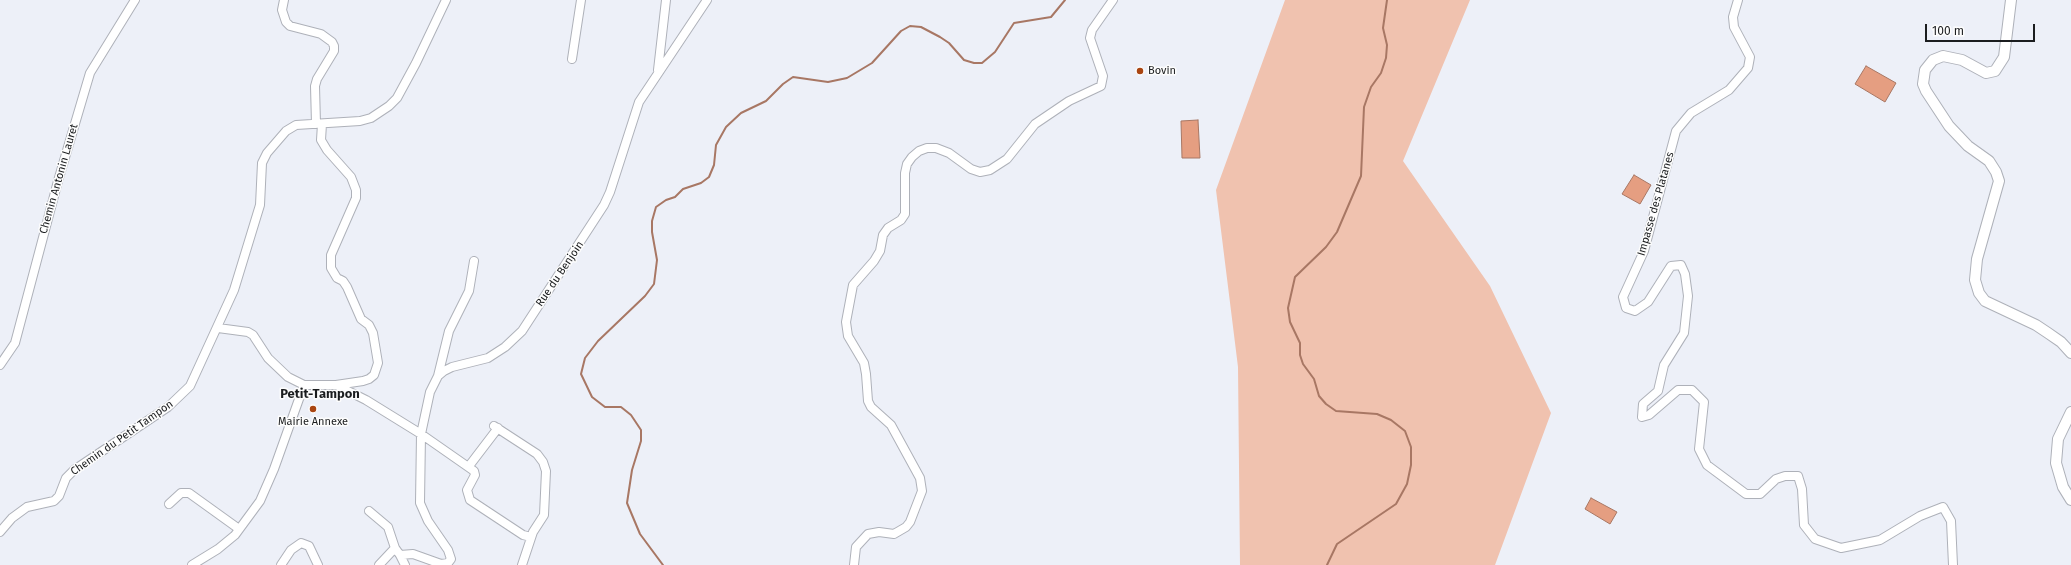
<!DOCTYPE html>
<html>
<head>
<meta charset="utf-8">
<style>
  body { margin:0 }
  #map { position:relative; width:2071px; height:565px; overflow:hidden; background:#edf0f8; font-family:"Fira Sans",sans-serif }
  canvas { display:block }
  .scale { position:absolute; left:1925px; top:24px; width:110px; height:18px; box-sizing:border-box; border:2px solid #1b1d1f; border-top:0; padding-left:5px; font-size:12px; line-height:14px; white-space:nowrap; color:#1b1d1f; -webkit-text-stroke:3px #fdfdfd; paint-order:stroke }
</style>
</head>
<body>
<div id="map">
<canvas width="2071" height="565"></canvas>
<div class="scale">100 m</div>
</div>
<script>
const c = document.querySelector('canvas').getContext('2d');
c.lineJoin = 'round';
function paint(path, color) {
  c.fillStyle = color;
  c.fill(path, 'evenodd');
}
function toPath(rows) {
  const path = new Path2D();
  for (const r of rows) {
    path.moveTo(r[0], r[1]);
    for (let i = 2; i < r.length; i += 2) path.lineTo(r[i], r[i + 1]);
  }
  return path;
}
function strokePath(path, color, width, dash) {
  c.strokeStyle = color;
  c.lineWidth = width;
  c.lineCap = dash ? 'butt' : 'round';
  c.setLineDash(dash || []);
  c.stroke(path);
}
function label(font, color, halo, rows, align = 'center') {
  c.font = font + ' "Fira Sans",sans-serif';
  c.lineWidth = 3;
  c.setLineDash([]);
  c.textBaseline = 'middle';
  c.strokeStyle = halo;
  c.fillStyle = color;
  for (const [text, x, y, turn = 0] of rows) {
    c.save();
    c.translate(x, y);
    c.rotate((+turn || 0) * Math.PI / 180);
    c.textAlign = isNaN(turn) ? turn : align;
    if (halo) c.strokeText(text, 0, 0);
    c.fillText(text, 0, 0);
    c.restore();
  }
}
paint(toPath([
  [1285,0,1470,0,1403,161,1490,286,1551,413,1495,565,1240,565,1238,367,1216,190]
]), '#f0c2af');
const water = toPath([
  [1866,66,1896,83,1885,102,1855,84,1866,66],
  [1198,120,1200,158,1182,158,1181,121,1198,120],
  [1634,175,1651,185,1640,204,1622,194,1634,175],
  [1591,498,1617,512,1610,524,1585,509,1591,498]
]);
paint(water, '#e59e81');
strokePath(water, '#a87764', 1);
strokePath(toPath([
  [663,565,640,534,627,503,632,470,641,441,641,430,631,415,621,407,605,407,592,397,581,374,585,358,598,341,645,296,654,284,657,260,652,232,652,221,656,207,666,200,675,197,683,189,701,183,709,177,714,165,716,145,726,127,741,113,766,101,783,84,793,77,828,82,847,78,872,63,901,31,910,26,921,27,940,37,949,43,964,60,974,63,982,63,995,52,1014,23,1051,17,1065,0],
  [1327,565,1337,544,1396,504,1407,484,1411,465,1411,447,1405,431,1391,420,1377,414,1336,411,1326,404,1319,396,1314,379,1303,364,1300,355,1300,343,1290,322,1288,308,1295,277,1326,247,1337,232,1361,176,1364,107,1371,87,1381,73,1386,58,1387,45,1383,28,1387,0]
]), '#a87764', 2);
const minor = toPath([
  [284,0,282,10,286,22,290,26,321,34,332,42,334,46,334,51,317,79,315,86,316,124],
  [1738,0,1733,17,1734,27,1750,57,1748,68,1729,90,1691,113,1676,131,1644,251,1623,297,1626,308,1635,311,1648,302,1671,266,1681,265,1685,274,1688,296,1684,333,1664,365,1658,391,1643,404,1642,417,1649,415,1678,390,1692,390,1704,402,1699,449,1707,465,1746,494,1760,494,1776,479,1785,476,1798,476,1802,489,1804,525,1815,539,1841,548,1880,540,1920,516,1943,507,1951,521,1953,565],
  [572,59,581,0],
  [658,70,666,0],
  [322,124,321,140,327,150,351,177,356,190,356,198,331,255,331,268,337,278,343,281,347,287,361,319,369,325,373,333,378,363,374,375,369,379,363,381,336,385],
  [218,328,248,332,253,335,268,358,288,377,304,385,336,385,366,400,421,434,420,503,428,521,448,550,451,559,448,563,441,564,413,554,400,555,405,565],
  [0,365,15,343,58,181,90,73,135,0],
  [438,376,449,331,469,291,474,261],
  [494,426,537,454,543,462,546,471,544,515,533,532,522,565],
  [469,466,498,428],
  [169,504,181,493,189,493,239,529],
  [369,511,388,527,395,548,400,555],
  [0,532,12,518,27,507,54,501,59,496,66,478,74,470,168,407,190,386,234,290,260,205,262,163,267,153,286,131,296,125,360,121,371,118,389,106,397,98,416,63,446,0],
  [531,537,523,535,470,500,467,490,475,475,474,471,421,434,430,392,438,376,444,371,452,367,488,358,505,347,522,331,604,205,610,192,639,102,707,0],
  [192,565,218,549,235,535,260,501,274,469,304,385],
  [281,565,291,550,301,543,309,546,318,565],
  [379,565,395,548],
  [854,565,856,547,868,534,879,532,894,534,906,527,910,522,922,491,920,478,891,425,871,407,868,401,866,374,864,363,848,336,846,322,853,285,874,261,880,251,883,235,888,228,901,220,905,214,905,173,907,164,912,157,919,151,927,148,936,148,949,153,971,169,980,172,990,170,1007,159,1035,124,1069,101,1101,86,1103,76,1090,38,1092,30,1113,0]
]);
const major = toPath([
  [2011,0,2004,57,1995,71,1986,73,1962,60,1943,56,1933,60,1925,70,1923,84,1926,91,1949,126,1968,146,1989,161,1996,172,1999,181,1977,259,1975,280,1979,293,1985,301,2036,325,2048,333,2061,342,2071,353],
  [2071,412,2058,439,2056,463,2063,487,2071,500]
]);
strokePath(minor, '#aeb1b9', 10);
strokePath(major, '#aeb1b9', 12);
strokePath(minor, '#fff', 8);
strokePath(major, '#fff', 10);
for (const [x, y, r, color] of [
  [1140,71,4,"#a94511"],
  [313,409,4,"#a94511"]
]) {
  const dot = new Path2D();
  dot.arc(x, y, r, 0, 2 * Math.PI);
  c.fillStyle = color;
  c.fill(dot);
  strokePath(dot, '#fdfdfd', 1.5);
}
label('11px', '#1b1d1f', '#fdfdfd', [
  ["Bovin",1148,71],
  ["Mairie Annexe",313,422,"center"]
], 'left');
label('11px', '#1b1d1f', '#fdfdfd', [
  ["Chemin Antonin Lauret",59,179,-74],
  ["Impasse des Platanes",1656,204,-74],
  ["Rue du Benjoin",560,274,-56],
  ["Chemin du Petit Tampon",122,438,-35]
]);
label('bold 13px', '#1b1d1f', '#fdfdfd', [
  ["Petit-Tampon",320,394]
]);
</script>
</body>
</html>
